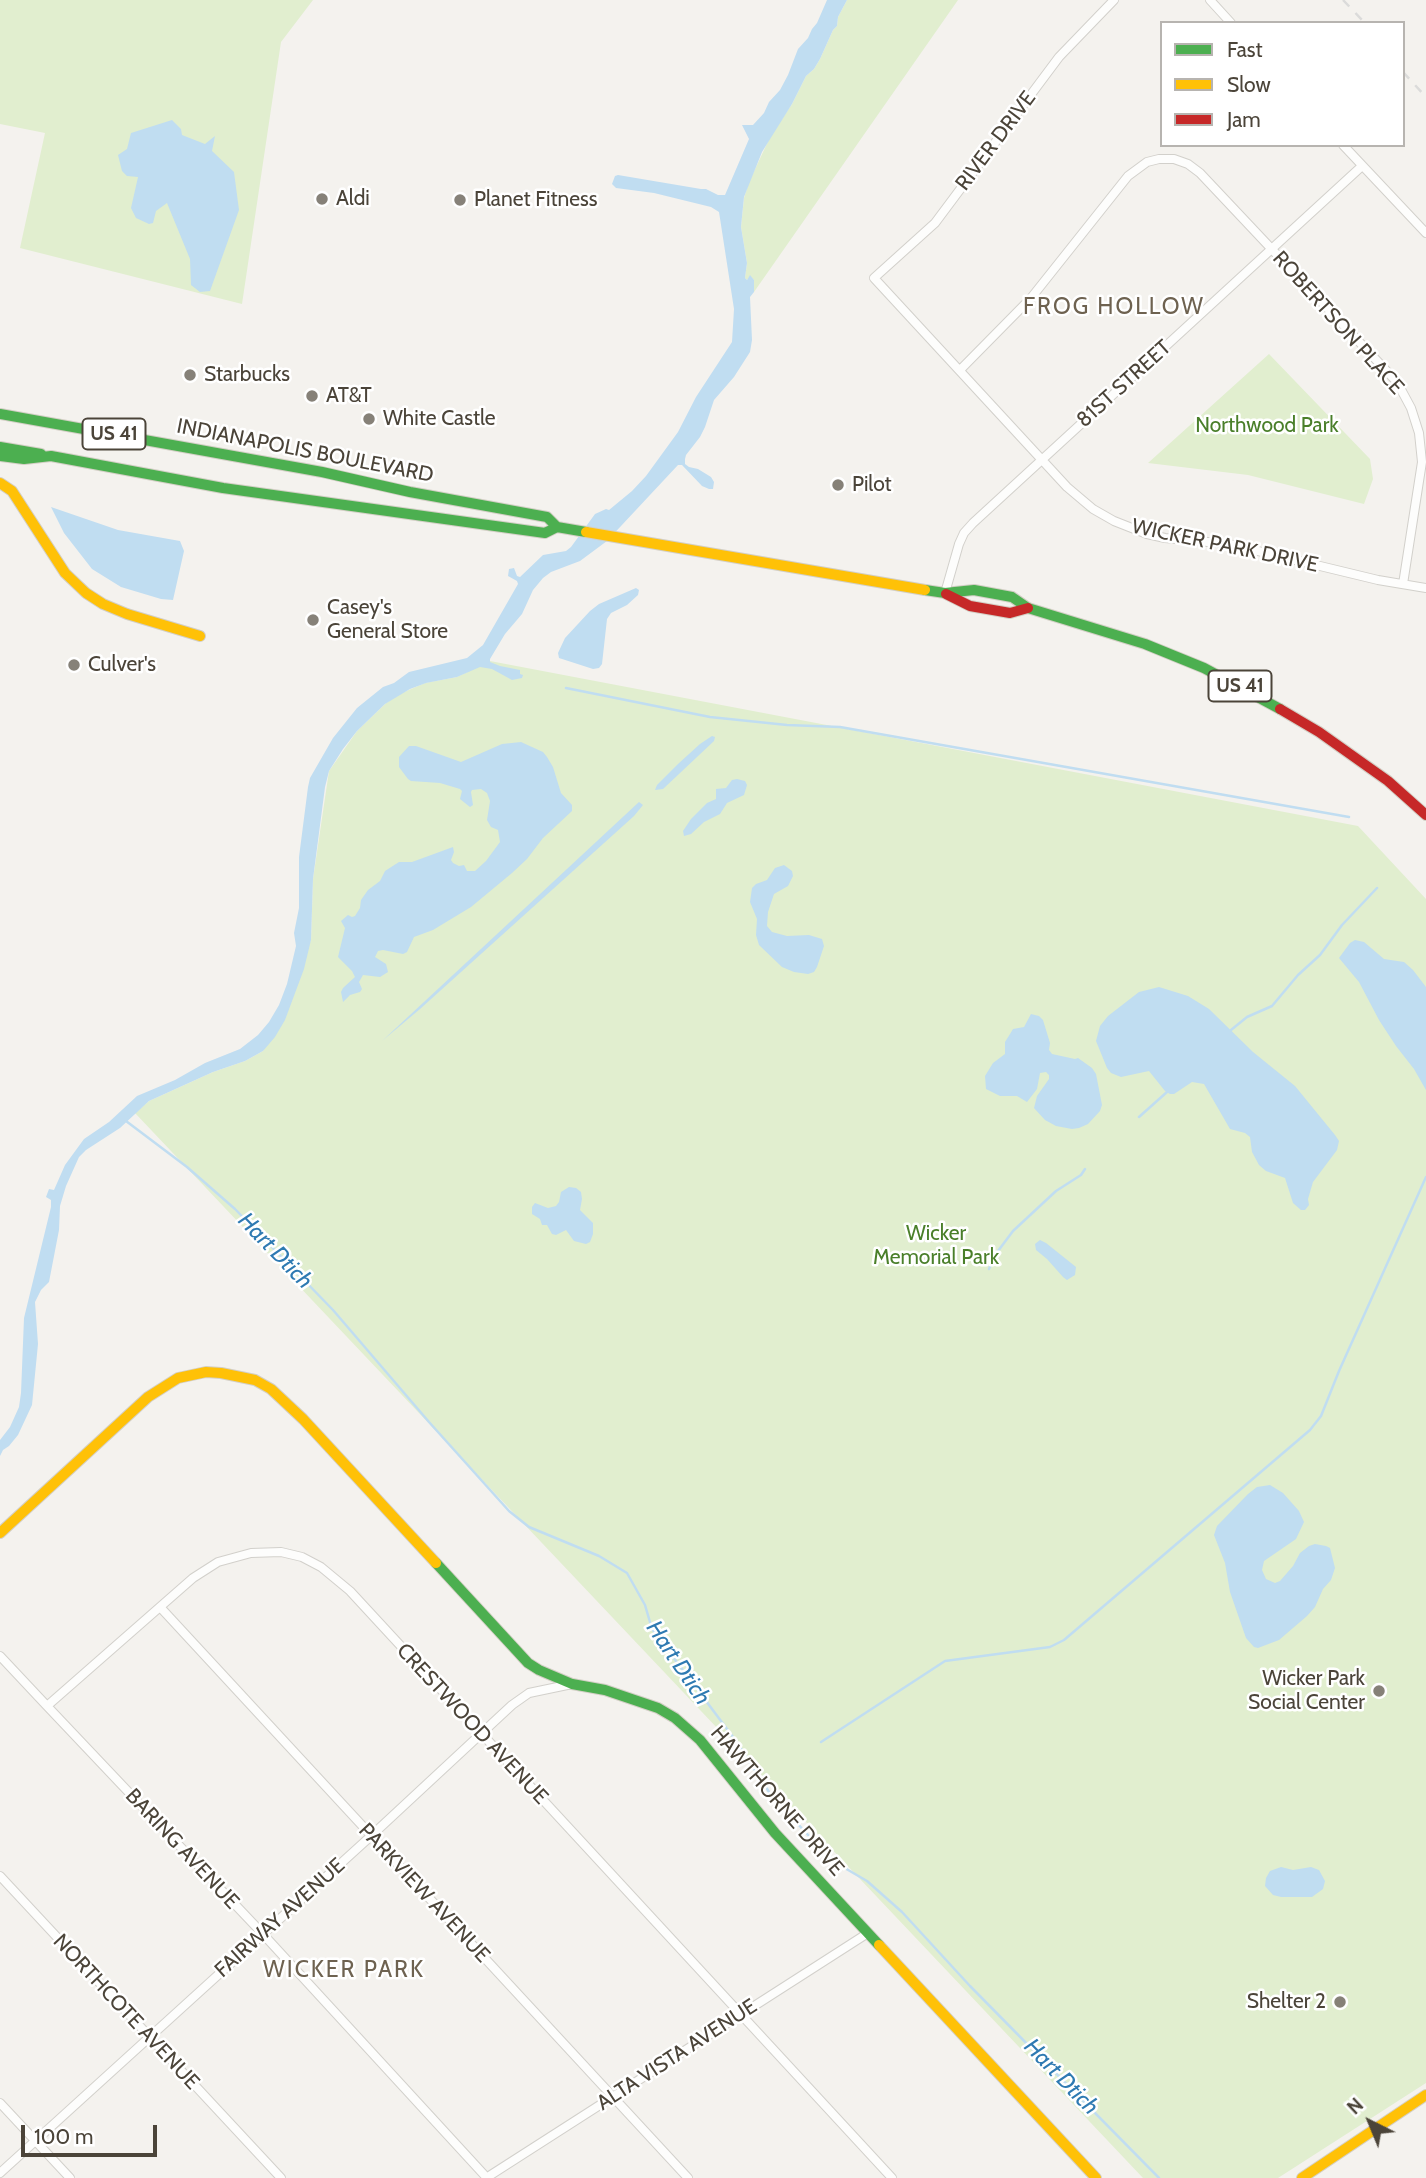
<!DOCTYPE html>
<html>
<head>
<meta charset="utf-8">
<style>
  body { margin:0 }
  #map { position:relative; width:1426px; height:2178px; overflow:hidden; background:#f4f2ee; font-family:Cabin,sans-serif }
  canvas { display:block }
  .legend { position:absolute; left:1160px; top:21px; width:245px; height:126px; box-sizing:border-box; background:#fff; border:2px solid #b7b4b0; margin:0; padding:9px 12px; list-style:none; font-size:21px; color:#4b4439 }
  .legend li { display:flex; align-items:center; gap:14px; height:35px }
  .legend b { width:35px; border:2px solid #b7b4b0 }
  .north { position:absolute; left:1335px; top:2087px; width:70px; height:70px; -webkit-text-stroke:5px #fff; paint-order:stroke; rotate:317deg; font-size:19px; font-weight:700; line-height:28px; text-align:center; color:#4b4439 }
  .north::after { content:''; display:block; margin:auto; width:24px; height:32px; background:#4b4439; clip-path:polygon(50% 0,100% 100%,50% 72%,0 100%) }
  .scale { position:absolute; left:21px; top:2125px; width:136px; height:32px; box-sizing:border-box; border:4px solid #4b4439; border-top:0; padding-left:9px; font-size:21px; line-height:24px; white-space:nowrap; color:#4b4439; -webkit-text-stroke:5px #fff; paint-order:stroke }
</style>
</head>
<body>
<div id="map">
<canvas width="1426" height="2178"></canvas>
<ul class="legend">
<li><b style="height:9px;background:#4caf50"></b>Fast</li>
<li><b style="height:9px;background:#ffc107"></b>Slow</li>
<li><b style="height:9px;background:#c62828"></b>Jam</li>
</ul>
<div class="north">N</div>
<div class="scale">100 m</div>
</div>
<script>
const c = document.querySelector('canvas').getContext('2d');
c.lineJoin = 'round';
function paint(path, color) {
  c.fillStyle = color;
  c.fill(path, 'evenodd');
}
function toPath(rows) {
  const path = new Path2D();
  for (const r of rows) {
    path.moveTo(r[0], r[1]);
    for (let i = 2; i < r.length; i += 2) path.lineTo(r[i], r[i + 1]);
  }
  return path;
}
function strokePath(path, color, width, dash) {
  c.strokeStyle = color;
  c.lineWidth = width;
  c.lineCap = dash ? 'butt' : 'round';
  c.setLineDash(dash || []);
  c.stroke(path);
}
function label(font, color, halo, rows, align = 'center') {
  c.font = font + ' Cabin,sans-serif';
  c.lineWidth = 5;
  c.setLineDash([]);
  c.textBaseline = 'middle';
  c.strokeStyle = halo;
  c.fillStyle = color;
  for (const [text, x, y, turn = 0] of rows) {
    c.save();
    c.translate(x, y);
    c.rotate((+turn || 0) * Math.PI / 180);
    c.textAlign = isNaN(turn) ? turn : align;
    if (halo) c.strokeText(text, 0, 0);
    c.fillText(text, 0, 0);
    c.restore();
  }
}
paint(toPath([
  [0,0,313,0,281,42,242,304,20,248,45,133,0,124],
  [847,0,958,0,754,292,754,280,750,276,747,280,745,278,747,263,741,227,744,198,749,182,771,135,792,104,806,76,814,69,820,59,833,30,837,26,838,17],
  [1269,354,1370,459,1373,479,1364,504,1248,475,1148,463],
  [490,661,1358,826,1426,899,1426,2083,1278,2178,1143,2178,135,1113,149,1101,213,1072,245,1061,263,1051,311,940,313,879,329,771,357,731,385,704,397,695,425,683,457,677]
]), '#e1eecf');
paint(toPath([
  [827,0,847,0,838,17,837,26,833,30,820,59,814,69,806,76,792,104,762,152,744,197,741,227,747,263,745,278,747,280,750,275,754,280,754,292,750,297,752,340,750,352,734,377,714,400,705,427,700,437,686,455,685,459,685,464,689,467,698,469,711,477,714,482,713,489,709,489,702,486,682,465,678,465,607,541,580,561,551,572,543,578,533,590,522,614,505,634,490,659,490,662,500,666,520,670,520,674,523,675,522,678,512,680,492,669,480,667,457,677,426,683,410,689,385,704,357,731,343,749,329,771,325,787,313,879,311,940,304,969,285,1020,275,1037,263,1051,245,1061,213,1072,149,1101,120,1128,86,1150,79,1157,66,1186,60,1206,59,1230,49,1282,41,1290,35,1302,38,1344,32,1405,18,1435,9,1446,3,1450,0,1456,0,1440,10,1427,19,1407,21,1393,24,1318,51,1207,51,1200,46,1197,49,1189,54,1190,65,1165,84,1139,109,1122,137,1096,175,1080,205,1063,240,1049,258,1035,269,1022,279,1005,287,984,296,946,294,933,299,908,299,857,308,787,310,778,333,738,357,708,383,687,394,683,409,672,467,658,483,645,518,584,517,581,508,576,509,569,514,568,517,576,520,577,543,555,566,551,571,547,595,514,606,509,609,510,632,491,646,476,678,432,696,397,732,342,734,309,719,212,711,207,654,193,616,188,612,184,615,176,618,175,701,189,706,189,718,195,725,195,749,139,742,125,753,125,764,113,769,102,780,90,788,75,798,49,808,38,812,29,817,23],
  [172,120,181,129,182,135,205,144,215,136,212,151,234,172,239,210,210,291,200,292,191,285,190,259,167,203,156,211,153,223,149,224,136,218,131,208,138,177,127,176,122,171,118,155,127,149,131,133],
  [51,507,118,530,180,541,184,551,173,600,161,599,121,587,92,569,64,533],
  [636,588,639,590,638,595,627,605,611,613,607,619,602,664,599,668,593,669,559,658,558,653,565,638,590,611,599,604],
  [712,736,715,737,714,741,663,789,655,790,657,785,678,764,700,744],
  [521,742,543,752,547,757,553,767,561,793,572,805,572,811,543,838,527,859,512,873,471,907,433,930,414,937,407,952,403,954,383,950,378,951,375,957,386,964,388,972,380,977,363,975,359,982,362,989,360,992,350,995,343,1002,341,992,343,988,355,977,352,971,338,957,345,928,341,921,348,915,352,917,355,916,360,908,361,900,368,890,380,881,385,871,399,862,412,862,453,847,454,852,451,860,453,863,459,866,464,865,467,871,475,871,486,861,500,842,498,830,491,827,487,820,490,801,487,793,481,789,472,790,471,792,473,805,470,807,460,799,462,791,460,789,440,783,411,781,408,779,399,767,399,757,409,746,416,746,461,762,502,744],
  [737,779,745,781,747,785,744,795,727,803,720,814,704,822,691,834,684,836,683,831,691,819,707,803,716,799,716,789,726,788,732,780],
  [639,802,643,805,634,816,420,1009,382,1041],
  [784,865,792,871,793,876,788,886,774,894,768,912,767,926,772,932,787,936,809,935,822,939,824,946,817,967,814,972,808,974,794,972,782,967,759,945,756,935,757,919,750,902,752,888,756,884,767,880,775,868],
  [1355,940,1364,942,1384,959,1404,962,1413,970,1426,987,1426,1090,1414,1069,1396,1046,1379,1020,1359,982,1339,958,1350,943],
  [1159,987,1188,996,1209,1009,1253,1052,1295,1086,1335,1135,1339,1141,1337,1150,1313,1182,1308,1199,1309,1205,1305,1210,1301,1210,1293,1203,1285,1178,1266,1171,1259,1165,1252,1152,1250,1137,1245,1133,1230,1129,1204,1084,1192,1082,1174,1094,1170,1094,1165,1091,1149,1071,1121,1077,1111,1073,1107,1068,1096,1041,1100,1026,1108,1016,1139,992],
  [1031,1014,1039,1016,1043,1020,1050,1043,1049,1050,1052,1054,1075,1059,1078,1058,1092,1068,1096,1074,1102,1105,1100,1111,1088,1124,1079,1128,1072,1129,1056,1126,1045,1120,1034,1108,1037,1096,1049,1079,1049,1075,1046,1072,1040,1073,1037,1089,1027,1102,1017,1096,1000,1096,986,1089,985,1076,993,1063,1005,1054,1005,1042,1010,1034,1013,1029,1024,1027],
  [569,1187,576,1188,581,1192,582,1199,580,1210,593,1223,593,1234,590,1242,586,1244,574,1241,566,1230,556,1235,552,1234,547,1225,542,1225,540,1219,532,1214,532,1207,535,1203,548,1208,556,1206,559,1202,561,1192],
  [1040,1240,1046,1243,1076,1267,1075,1275,1067,1280,1063,1277,1047,1259,1036,1250,1035,1244],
  [1270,1485,1283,1493,1299,1511,1304,1522,1296,1539,1264,1561,1262,1570,1266,1579,1275,1583,1280,1581,1293,1566,1300,1553,1309,1546,1315,1544,1326,1546,1330,1548,1335,1568,1331,1580,1323,1589,1315,1607,1307,1616,1279,1640,1258,1648,1254,1647,1246,1638,1230,1592,1225,1563,1214,1535,1217,1526,1248,1494,1257,1487],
  [1281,1867,1293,1870,1311,1867,1319,1870,1325,1881,1323,1889,1312,1897,1281,1897,1273,1895,1265,1886,1266,1878,1270,1871]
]), '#c0ddf1');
strokePath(toPath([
  [566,688,710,717,787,725,840,727,1349,817],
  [1231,1030,1247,1017,1272,1006,1298,975,1320,955,1342,925,1377,888],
  [1139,1117,1167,1092],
  [126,1121,187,1167,235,1209,333,1310,429,1422,509,1511,529,1527,599,1556,627,1573,645,1605,652,1629,736,1741,771,1795,822,1850,843,1867,867,1881,902,1912,970,1986,1159,2178],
  [989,1269,995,1255,1013,1231,1056,1191,1081,1175,1085,1169],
  [821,1742,945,1661,1050,1647,1064,1640,1310,1430,1321,1416,1339,1371,1426,1177]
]), '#c0ddf1', 2.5);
const street = toPath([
  [1114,0,1059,57,935,223,874,278,1067,487,1093,509,1114,521,1147,534,1165,538,1229,544,1378,580,1426,588],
  [1210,0,1231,23],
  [1343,145,1426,233],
  [960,370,1031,298,1128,176,1147,162,1159,159,1174,159,1188,164,1200,173,1397,382,1411,408,1419,433,1422,462,1403,584],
  [945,593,959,544,964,533,973,523,1362,166],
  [160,1607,688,2178],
  [0,1656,47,1706,193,1578,218,1562,251,1553,281,1552,302,1557,321,1567,350,1591,892,2178],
  [47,1706,262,1933,487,2178],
  [0,1876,281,2178],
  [0,2103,70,2178],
  [0,2173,371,1836,512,1705,529,1693,572,1684],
  [486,2178,868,1933]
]);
const fast = toPath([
  [0,414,322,472,410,492,547,517,557,527,586,532],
  [0,447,41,454],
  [0,456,24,459,51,456,223,488,545,533,557,527],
  [925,590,945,593,974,590,1012,597,1028,608,1145,644,1204,668,1280,709],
  [436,1563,528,1663,539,1670,572,1684,605,1690,658,1708,675,1718,700,1740,775,1833,879,1945]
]);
const slow = toPath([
  [0,483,12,491,65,573,86,593,103,604,127,614,200,636],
  [586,532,925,590],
  [0,1533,148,1397,178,1378,206,1372,221,1373,255,1380,271,1389,303,1419,436,1563],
  [879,1945,1096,2178],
  [1302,2178,1426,2095]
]);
const jam = toPath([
  [946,594,970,606,1010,613,1028,608],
  [1280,709,1319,732,1388,781,1426,815]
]);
strokePath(street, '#d2d0cb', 10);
strokePath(fast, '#d3cfc5', 12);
strokePath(slow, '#d3cfc5', 12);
strokePath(jam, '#d3cfc5', 12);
strokePath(street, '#fdfdfc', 8);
strokePath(fast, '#4caf50', 10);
strokePath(slow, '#ffc107', 10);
strokePath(jam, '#c62828', 10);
strokePath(toPath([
  [1343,0,1365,23],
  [1403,72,1426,97]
]), '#dbdbda', 2.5, [9, 9]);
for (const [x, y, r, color] of [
  [322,199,7,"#868178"],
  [460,200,7,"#868178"],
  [190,375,7,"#868178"],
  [312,396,7,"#868178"],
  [369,419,7,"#868178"],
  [838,485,7,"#868178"],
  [313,620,7,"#868178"],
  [74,665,7,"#868178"],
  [1379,1691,7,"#868178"],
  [1340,2002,7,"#868178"]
]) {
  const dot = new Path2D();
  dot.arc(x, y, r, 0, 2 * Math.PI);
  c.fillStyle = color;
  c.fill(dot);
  strokePath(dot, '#fff', 2.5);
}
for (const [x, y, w] of [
  [114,434,63],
  [1240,686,63]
]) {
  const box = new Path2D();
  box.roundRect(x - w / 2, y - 15.5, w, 31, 5);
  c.fillStyle = '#fff';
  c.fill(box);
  strokePath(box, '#4b4439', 2);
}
label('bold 19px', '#4b4439', null, [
  ["US 41",114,434],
  ["US 41",1240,686]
]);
label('21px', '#4b4439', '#fff', [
  ["RIVER DRIVE",996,141,-53],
  ["ROBERTSON PLACE",1338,323,48],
  ["81ST STREET",1124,384,-42],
  ["INDIANAPOLIS BOULEVARD",305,451,11],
  ["WICKER PARK DRIVE",1225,546,12],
  ["CRESTWOOD AVENUE",472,1724,47],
  ["HAWTHORNE DRIVE",777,1801,49],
  ["BARING AVENUE",182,1849,47],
  ["PARKVIEW AVENUE",424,1893,47],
  ["FAIRWAY AVENUE",280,1918,-42],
  ["NORTHCOTE AVENUE",126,2012,47],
  ["ALTA VISTA AVENUE",677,2055,-33]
]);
label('21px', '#4b4439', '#fff', [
  ["Aldi",336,199],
  ["Planet Fitness",474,200],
  ["Starbucks",204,375],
  ["AT&T",326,396],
  ["White Castle",383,419],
  ["Pilot",852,485],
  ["Casey's",327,608],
  ["General Store",327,632],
  ["Culver's",88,665],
  ["Wicker Park",1365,1679,"right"],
  ["Social Center",1365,1703,"right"],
  ["Shelter 2",1326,2002,"right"]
], 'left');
label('21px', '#4a7f2a', '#fff', [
  ["Northwood Park",1267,426],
  ["Wicker",936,1234],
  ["Memorial Park",936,1258]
]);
c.letterSpacing = '2px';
label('23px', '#6e6250', '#fff', [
  ["FROG HOLLOW",1114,307],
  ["WICKER PARK",344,1970]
]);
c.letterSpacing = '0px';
label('italic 23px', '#2e7ab2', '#fff', [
  ["Hart Dtich",275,1251,46],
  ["Hart Dtich",678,1663,56],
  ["Hart Dtich",1061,2077,46]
]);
</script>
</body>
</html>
